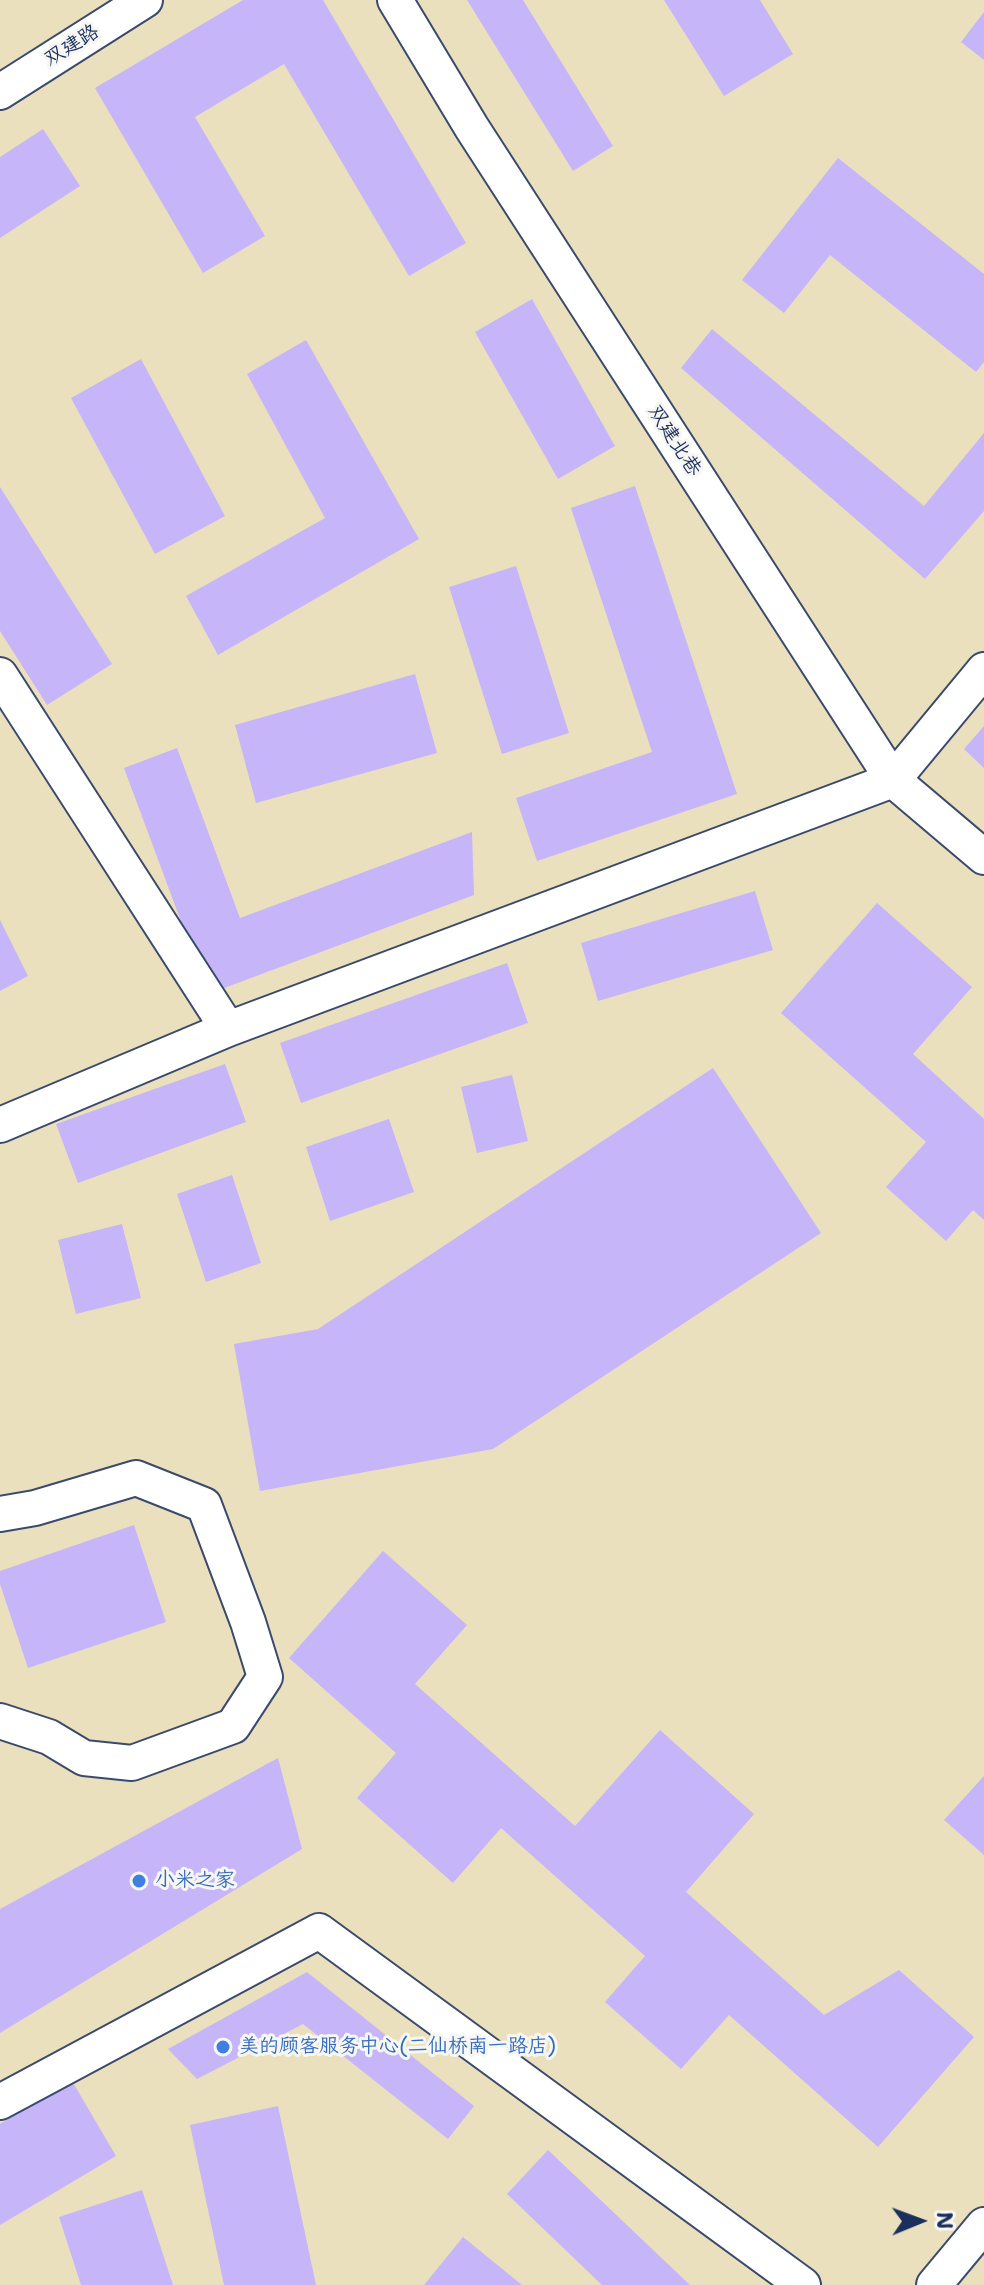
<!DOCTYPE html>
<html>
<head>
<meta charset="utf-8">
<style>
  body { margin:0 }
  #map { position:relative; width:984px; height:2285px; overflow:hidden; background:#ebe0be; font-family:"Shantell Sans",sans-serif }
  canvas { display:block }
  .north { position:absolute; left:880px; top:2181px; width:80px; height:80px; -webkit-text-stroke:6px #f6f6f2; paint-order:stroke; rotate:89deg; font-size:22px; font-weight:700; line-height:32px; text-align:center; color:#1b2f5e }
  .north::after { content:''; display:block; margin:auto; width:28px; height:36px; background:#1b2f5e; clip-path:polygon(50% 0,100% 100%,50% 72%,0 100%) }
</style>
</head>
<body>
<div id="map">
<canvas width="984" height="2285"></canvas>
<div class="north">N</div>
</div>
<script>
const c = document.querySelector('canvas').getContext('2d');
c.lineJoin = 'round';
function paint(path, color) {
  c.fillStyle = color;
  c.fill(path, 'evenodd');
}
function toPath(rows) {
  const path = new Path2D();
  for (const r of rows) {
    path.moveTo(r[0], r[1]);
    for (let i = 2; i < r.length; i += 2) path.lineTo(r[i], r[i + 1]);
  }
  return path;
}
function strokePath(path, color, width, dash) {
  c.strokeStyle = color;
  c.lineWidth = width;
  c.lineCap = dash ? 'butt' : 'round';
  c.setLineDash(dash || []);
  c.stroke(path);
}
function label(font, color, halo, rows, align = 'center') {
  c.font = font + ' "Shantell Sans","LXGW WenKai TC",sans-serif';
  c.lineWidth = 6;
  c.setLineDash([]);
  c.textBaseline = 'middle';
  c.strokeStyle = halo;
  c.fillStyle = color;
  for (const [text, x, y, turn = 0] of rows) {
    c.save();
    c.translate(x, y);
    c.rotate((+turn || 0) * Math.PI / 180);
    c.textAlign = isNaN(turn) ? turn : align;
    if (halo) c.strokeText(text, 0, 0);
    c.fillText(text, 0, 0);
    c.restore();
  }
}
paint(toPath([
  [243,0,323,0,466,243,409,276,284,64,195,117,265,236,203,273,95,88],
  [467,0,523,0,613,146,573,171],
  [664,0,760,0,793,54,724,96],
  [984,12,984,60,961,42],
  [43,129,80,186,0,238,0,157],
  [838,158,984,274,984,362,976,372,830,255,784,313,742,280],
  [532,299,615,446,558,479,475,332],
  [712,329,924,506,984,433,984,511,925,579,681,368],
  [306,340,419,539,218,655,186,596,325,518,247,374],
  [141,359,225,516,155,554,71,398],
  [635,486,737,794,537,861,516,798,652,752,571,508],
  [0,487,112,664,47,705,0,631],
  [516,566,569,733,502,754,449,587],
  [415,674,437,753,256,803,235,725],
  [984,726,984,768,964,749],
  [177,748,240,918,472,832,474,895,208,994,124,768],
  [755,891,773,950,598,1001,581,943],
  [877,903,972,987,913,1054,984,1119,984,1220,973,1210,946,1241,886,1187,926,1142,781,1013],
  [0,920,28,976,0,991],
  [507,963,528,1023,301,1103,280,1043],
  [225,1064,246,1122,78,1183,56,1124],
  [713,1068,821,1233,493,1449,260,1491,234,1344,318,1329],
  [512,1075,528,1141,477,1153,461,1087],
  [389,1119,414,1192,330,1221,306,1147],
  [232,1175,261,1263,206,1282,177,1194],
  [122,1224,141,1298,76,1314,58,1240],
  [134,1525,166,1622,28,1668,0,1584,0,1571],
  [383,1551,467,1625,415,1684,575,1826,660,1730,754,1814,686,1892,824,2015,899,1970,974,2037,878,2147,729,2015,681,2069,605,2002,645,1956,501,1828,453,1883,357,1798,396,1753,289,1658],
  [278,1758,302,1849,0,2033,0,1909],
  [984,1776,984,1855,944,1820],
  [307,1972,474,2106,448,2139,303,2024,197,2079,168,2049],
  [72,2081,116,2156,0,2225,0,2124],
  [278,2106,316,2285,224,2285,190,2125],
  [548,2150,690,2285,602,2285,507,2194],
  [142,2190,173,2285,81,2285,59,2217],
  [463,2237,522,2285,424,2285]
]), '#c6b5f8');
const minor = toPath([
  [395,0,472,128,893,780,984,857],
  [0,92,145,0],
  [0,675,228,1029],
  [0,1125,228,1029,893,780,984,670],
  [0,1514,35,1508,136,1478,204,1505,248,1622,265,1677,233,1726,132,1763,84,1758,49,1737,0,1721],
  [0,2102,319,1931,803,2285],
  [934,2285,984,2225]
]);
strokePath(minor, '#3a4a6c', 38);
strokePath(minor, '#fff', 34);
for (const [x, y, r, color] of [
  [139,1881,8,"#3f7fe0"],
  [223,2047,8,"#3f7fe0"]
]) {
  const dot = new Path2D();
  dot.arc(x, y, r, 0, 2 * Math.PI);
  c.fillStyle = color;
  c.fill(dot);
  strokePath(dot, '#f6f6f2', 3);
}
label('20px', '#1b2f5e', '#f6f6f2', [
  ["双建路",72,46,-32],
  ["双建北巷",674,441,57]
]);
label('20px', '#366cbe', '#f6f6f2', [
  ["小米之家",155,1881],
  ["美的顾客服务中心(二仙桥南一路店)",239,2047]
], 'left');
</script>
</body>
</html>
